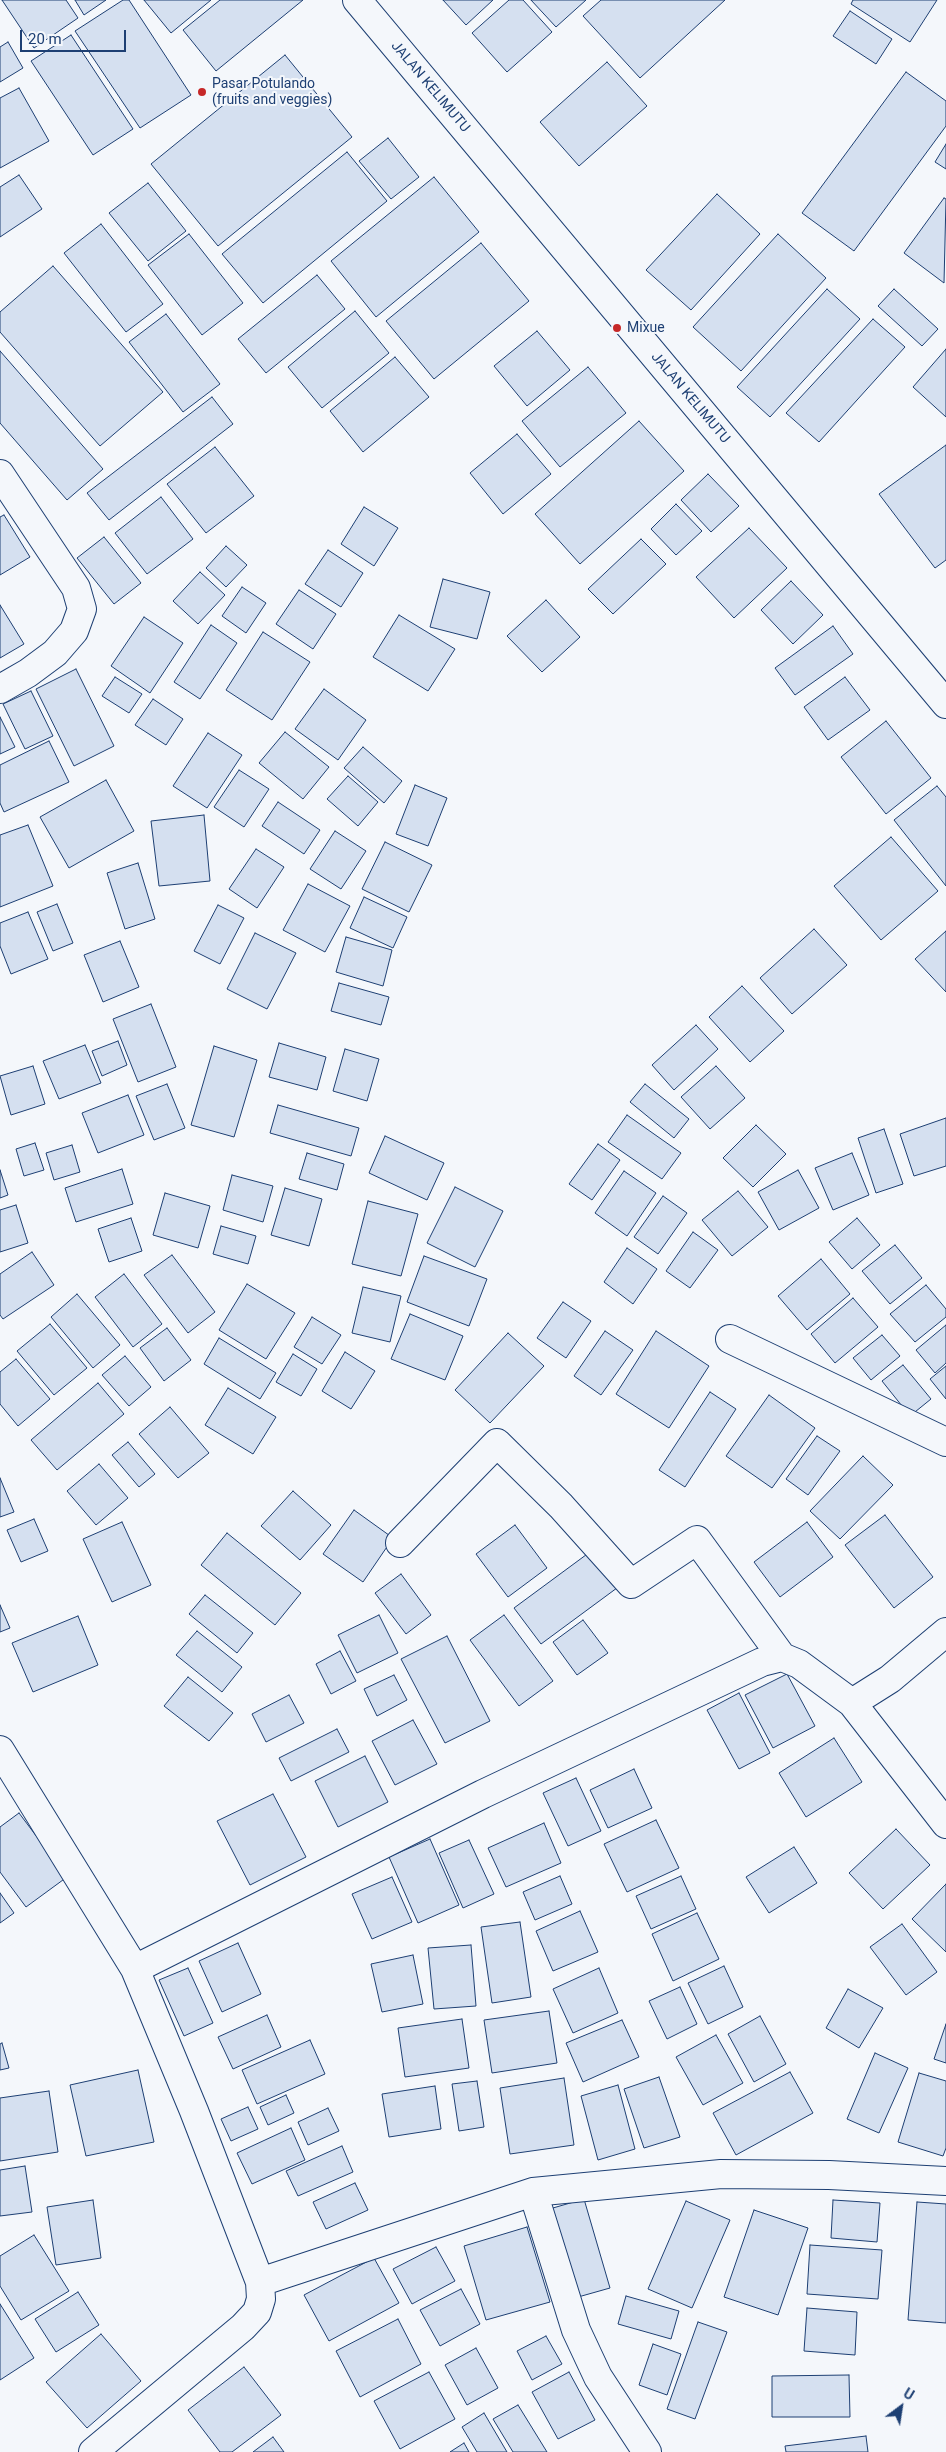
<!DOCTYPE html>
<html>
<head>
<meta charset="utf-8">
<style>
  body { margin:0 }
  #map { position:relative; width:946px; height:2452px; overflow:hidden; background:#f4f7fb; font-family:Roboto,sans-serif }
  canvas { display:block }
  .north { position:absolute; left:876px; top:2382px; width:50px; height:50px; -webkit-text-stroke:4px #f4f7fb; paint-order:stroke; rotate:31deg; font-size:14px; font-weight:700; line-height:20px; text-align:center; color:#1d3f73 }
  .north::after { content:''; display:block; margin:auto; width:18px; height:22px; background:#1d3f73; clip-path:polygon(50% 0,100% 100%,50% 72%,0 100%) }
  .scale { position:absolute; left:20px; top:30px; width:106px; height:22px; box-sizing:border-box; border:2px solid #1d3f73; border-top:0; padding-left:6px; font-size:15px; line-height:18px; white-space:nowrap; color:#1d3f73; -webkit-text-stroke:4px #f4f7fb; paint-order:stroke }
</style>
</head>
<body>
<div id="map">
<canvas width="946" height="2452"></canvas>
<div class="north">U</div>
<div class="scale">20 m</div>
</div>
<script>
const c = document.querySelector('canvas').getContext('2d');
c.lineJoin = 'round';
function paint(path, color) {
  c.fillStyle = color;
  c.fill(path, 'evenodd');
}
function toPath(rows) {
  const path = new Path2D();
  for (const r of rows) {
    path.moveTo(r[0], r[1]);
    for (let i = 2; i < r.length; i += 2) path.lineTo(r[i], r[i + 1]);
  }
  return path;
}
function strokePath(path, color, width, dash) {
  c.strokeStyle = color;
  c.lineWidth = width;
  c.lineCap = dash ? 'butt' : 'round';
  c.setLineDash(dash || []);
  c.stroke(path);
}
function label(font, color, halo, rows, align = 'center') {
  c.font = font + ' Roboto,sans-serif';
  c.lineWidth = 4;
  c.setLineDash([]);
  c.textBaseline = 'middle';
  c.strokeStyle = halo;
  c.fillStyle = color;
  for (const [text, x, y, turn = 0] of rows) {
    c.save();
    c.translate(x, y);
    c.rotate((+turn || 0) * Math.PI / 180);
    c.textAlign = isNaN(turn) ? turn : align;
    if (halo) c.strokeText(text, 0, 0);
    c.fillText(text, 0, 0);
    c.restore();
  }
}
const building = toPath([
  [2,0,66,0,78,18,34,48,2,0],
  [75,0,106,0,84,15,75,0],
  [123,0,129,0,191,95,140,128,75,31,123,0],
  [144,0,211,0,171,33,144,0],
  [220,0,303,0,216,71,183,30,220,0],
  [443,0,493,0,466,25,443,0],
  [509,0,523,0,552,32,507,72,472,33,509,0],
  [531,0,586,0,556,27,531,0],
  [601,0,725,0,640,78,583,16,601,0],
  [853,0,937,0,910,42,851,4,853,0],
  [850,11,892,39,876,64,833,36,850,11],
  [71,35,133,129,93,155,31,61,71,35],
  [8,42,23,68,0,82,0,47,8,42],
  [285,55,352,137,218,246,151,164,285,55],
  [607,62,647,106,579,166,540,122,607,62],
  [906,72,946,101,946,126,854,251,802,213,906,72],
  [19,88,49,141,0,168,0,98,19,88],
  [388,138,419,177,391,199,359,161,388,138],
  [946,144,946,169,935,162,946,144],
  [347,152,387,201,263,303,222,254,347,152],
  [19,175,42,209,0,237,0,187,19,175],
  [434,177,479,232,376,317,331,261,434,177],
  [148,183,186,231,148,261,109,213,148,183],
  [717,194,760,234,691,310,646,270,717,194],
  [944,198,946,199,944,283,904,253,944,198],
  [101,224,163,304,126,332,64,253,101,224],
  [189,234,243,303,202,335,148,265,189,234],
  [778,234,826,278,741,371,693,327,778,234],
  [481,243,529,301,434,379,386,321,481,243],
  [53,266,163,392,100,446,0,332,0,312,53,266],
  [317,275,345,309,266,373,238,339,317,275],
  [827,289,860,319,770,417,737,387,827,289],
  [894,289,938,329,922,346,878,306,894,289],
  [355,311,389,353,322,408,288,367,355,311],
  [166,314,220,384,183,412,129,342,166,314],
  [873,319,905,347,819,442,786,413,873,319],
  [537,331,570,370,527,406,494,366,537,331],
  [946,349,946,417,913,387,946,349],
  [0,351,103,469,67,500,0,423,0,351],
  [395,357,429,397,363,452,330,411,395,357],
  [588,367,626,413,560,467,522,421,588,367],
  [212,397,233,424,109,520,87,493,212,397],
  [639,421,684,471,580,564,535,514,639,421],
  [517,434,551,474,503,514,470,473,517,434],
  [946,445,946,560,935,568,879,494,946,445],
  [215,447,254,496,206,533,167,484,215,447],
  [708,474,739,506,711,532,681,500,708,474],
  [161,497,193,539,147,574,115,533,161,497],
  [676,504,702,531,676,555,651,529,676,504],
  [364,507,398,528,374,566,341,544,364,507],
  [4,515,30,557,0,575,0,517,4,515],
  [749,528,787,568,734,618,696,577,749,528],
  [104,537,141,583,114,604,77,558,104,537],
  [641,539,666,564,613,614,588,589,641,539],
  [226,546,247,565,226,587,206,568,226,546],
  [328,550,363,573,341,607,305,584,328,550],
  [200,572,225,595,198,624,173,601,200,572],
  [443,579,490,592,477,639,430,627,443,579],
  [791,581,823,615,793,644,761,610,791,581],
  [242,587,266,603,246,633,222,616,242,587],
  [299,590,336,614,313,649,276,624,299,590],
  [546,600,580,637,542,672,507,636,546,600],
  [0,605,24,644,0,658,0,605],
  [399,615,455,649,428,691,373,657,399,615],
  [144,617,183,643,150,693,111,666,144,617],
  [211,625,237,643,200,699,174,682,211,625],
  [833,626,853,654,795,695,775,668,833,626],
  [263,632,310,662,272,720,226,690,263,632],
  [76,669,114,746,74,766,36,689,76,669],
  [115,677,142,694,129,713,102,696,115,677],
  [845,677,870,710,828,740,804,707,845,677],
  [324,689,366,720,338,760,295,729,324,689],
  [31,691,53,736,25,749,3,704,31,691],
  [153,699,183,719,166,745,135,725,153,699],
  [0,717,15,747,0,754,0,717],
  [886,721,931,778,886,814,841,757,886,721],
  [285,732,329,767,303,799,259,763,285,732],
  [208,733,242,755,207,808,173,786,208,733],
  [49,741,69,782,4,812,0,803,0,765,49,741],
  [363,747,402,781,384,803,344,768,363,747],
  [239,770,269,789,244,827,214,807,239,770],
  [348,776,378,802,358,826,327,799,348,776],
  [106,780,134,831,69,868,40,817,106,780],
  [415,785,447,798,428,846,396,834,415,785],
  [937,786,946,797,946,886,894,820,937,786],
  [278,802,320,830,304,854,262,826,278,802],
  [204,815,210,881,159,886,151,821,204,815],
  [28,825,53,886,0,907,0,835,28,825],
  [335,831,366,851,341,889,310,869,335,831],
  [891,837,938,891,881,940,834,886,891,837],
  [385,842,432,865,409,912,362,889,385,842],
  [256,849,284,867,257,908,229,889,256,849],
  [138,863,155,919,125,929,107,873,138,863],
  [308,884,350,906,325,952,283,930,308,884],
  [364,897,407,917,393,948,350,928,364,897],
  [57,904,73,943,53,951,37,912,57,904],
  [218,905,244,918,220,964,194,951,218,905],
  [28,912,48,959,11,974,0,946,0,923,28,912],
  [814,929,847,965,792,1014,760,978,814,929],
  [946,931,946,992,915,959,946,931],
  [255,933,296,953,267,1009,227,989,255,933],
  [346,937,392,950,383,986,336,972,346,937],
  [120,941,139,987,103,1002,84,955,120,941],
  [339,983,389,997,381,1025,331,1011,339,983],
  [742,986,784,1031,750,1062,709,1017,742,986],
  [151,1004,176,1067,138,1082,113,1019,151,1004],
  [696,1025,718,1049,674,1090,652,1065,696,1025],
  [118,1041,127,1065,102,1076,92,1051,118,1041],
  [279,1043,326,1057,317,1090,269,1077,279,1043],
  [85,1045,101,1083,59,1099,43,1061,85,1045],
  [214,1046,257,1060,234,1137,191,1125,214,1046],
  [345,1049,379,1059,367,1101,333,1091,345,1049],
  [33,1066,45,1104,11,1115,0,1076,33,1066],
  [716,1066,745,1098,710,1129,681,1097,716,1066],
  [167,1084,185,1128,154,1140,136,1096,167,1084],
  [645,1084,689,1119,674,1138,630,1102,645,1084],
  [128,1095,144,1135,98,1153,82,1113,128,1095],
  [278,1105,359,1128,351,1156,270,1133,278,1105],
  [627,1115,681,1153,662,1179,608,1142,627,1115],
  [946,1118,946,1166,914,1176,900,1134,946,1118],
  [756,1125,786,1154,753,1187,723,1158,756,1125],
  [884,1129,903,1184,876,1193,858,1138,884,1129],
  [385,1136,444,1163,427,1200,369,1173,385,1136],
  [35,1143,44,1170,24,1176,16,1149,35,1143],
  [598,1144,620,1160,592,1200,569,1184,598,1144],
  [72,1145,80,1172,54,1180,46,1153,72,1145],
  [307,1153,344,1164,337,1190,299,1179,307,1153],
  [852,1153,869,1195,833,1210,815,1168,852,1153],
  [122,1169,133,1204,76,1222,65,1188,122,1169],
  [0,1170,8,1195,0,1198,0,1170],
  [798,1170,819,1208,779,1230,758,1192,798,1170],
  [624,1171,656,1193,627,1236,595,1213,624,1171],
  [232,1175,273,1186,263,1222,223,1210,232,1175],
  [455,1187,503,1211,475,1267,427,1243,455,1187],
  [285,1188,322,1199,309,1246,271,1235,285,1188],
  [738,1191,768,1227,732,1256,702,1220,738,1191],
  [165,1193,210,1206,198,1248,153,1235,165,1193],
  [663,1196,687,1213,658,1254,634,1237,663,1196],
  [368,1201,418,1214,401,1276,352,1264,368,1201],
  [16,1205,28,1243,0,1252,0,1210,16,1205],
  [131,1218,142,1251,109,1262,98,1229,131,1218],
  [857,1218,880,1245,852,1269,829,1242,857,1218],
  [221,1226,256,1236,248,1264,213,1254,221,1226],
  [693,1232,718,1250,690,1288,666,1271,693,1232],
  [895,1245,922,1278,890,1304,862,1271,895,1245],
  [627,1248,657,1269,633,1304,604,1282,627,1248],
  [32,1252,54,1285,3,1319,0,1315,0,1274,32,1252],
  [172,1255,215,1312,188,1333,144,1275,172,1255],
  [424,1256,487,1279,469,1326,407,1302,424,1256],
  [821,1259,850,1294,807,1330,778,1296,821,1259],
  [124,1274,162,1324,133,1347,95,1297,124,1274],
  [247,1284,295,1313,266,1359,219,1330,247,1284],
  [926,1285,946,1309,946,1317,915,1342,890,1314,926,1285],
  [363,1287,401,1296,390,1342,352,1333,363,1287],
  [77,1294,120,1345,93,1368,51,1317,77,1294],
  [853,1298,878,1327,835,1363,811,1334,853,1298],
  [563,1302,591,1321,566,1358,537,1338,563,1302],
  [410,1314,463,1336,445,1380,391,1359,410,1314],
  [312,1317,341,1335,322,1364,294,1347,312,1317],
  [50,1324,87,1368,54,1395,17,1351,50,1324],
  [946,1325,946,1363,935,1373,916,1350,946,1325],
  [167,1328,191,1360,164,1381,140,1348,167,1328],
  [605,1331,633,1350,601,1395,574,1376,605,1331],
  [656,1331,709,1366,669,1428,616,1394,656,1331],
  [508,1333,544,1366,490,1423,455,1390,508,1333],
  [882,1335,900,1356,871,1380,853,1358,882,1335],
  [219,1338,276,1373,260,1399,204,1364,219,1338],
  [345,1352,375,1371,351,1409,322,1391,345,1352],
  [293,1354,317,1369,301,1396,276,1382,293,1354],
  [125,1356,151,1387,129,1406,102,1375,125,1356],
  [16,1359,50,1399,18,1426,0,1404,0,1372,16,1359],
  [903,1365,931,1399,910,1416,882,1381,903,1365],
  [946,1366,946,1399,930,1379,946,1366],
  [98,1383,124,1414,57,1470,31,1440,98,1383],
  [228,1388,276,1417,253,1454,205,1425,228,1388],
  [710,1392,736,1409,685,1487,659,1470,710,1392],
  [769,1395,815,1428,772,1488,726,1456,769,1395],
  [170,1407,209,1453,178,1478,139,1434,170,1407],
  [817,1436,840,1451,808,1495,786,1479,817,1436],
  [128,1442,155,1474,139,1487,112,1455,128,1442],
  [863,1456,893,1485,840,1539,810,1511,863,1456],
  [99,1464,128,1498,96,1525,67,1491,99,1464],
  [0,1478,14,1512,0,1517,0,1478],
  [293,1491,331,1525,300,1560,261,1526,293,1491],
  [354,1510,393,1538,363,1582,323,1554,354,1510],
  [885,1515,933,1577,894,1608,845,1545,885,1515],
  [34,1519,48,1551,21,1562,7,1530,34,1519],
  [122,1522,151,1585,112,1602,83,1539,122,1522],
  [807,1522,833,1557,780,1597,754,1562,807,1522],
  [515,1525,547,1568,508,1597,476,1554,515,1525],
  [227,1533,301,1593,275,1625,201,1565,227,1533],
  [594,1549,621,1585,541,1644,514,1608,594,1549],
  [401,1574,431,1615,406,1634,375,1593,401,1574],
  [205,1595,253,1633,237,1653,189,1614,205,1595],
  [0,1605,10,1628,0,1632,0,1605],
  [379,1615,398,1653,357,1673,338,1635,379,1615],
  [504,1615,553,1681,519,1706,470,1640,504,1615],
  [78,1616,98,1665,33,1692,12,1643,78,1616],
  [583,1620,608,1653,577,1675,553,1642,583,1620],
  [197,1631,242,1667,222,1692,176,1655,197,1631],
  [447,1636,490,1721,445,1743,401,1659,447,1636],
  [340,1651,356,1681,331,1694,316,1664,340,1651],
  [787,1674,815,1726,773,1748,745,1695,787,1674],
  [394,1675,407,1700,377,1716,364,1689,394,1675],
  [188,1677,233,1713,209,1741,164,1706,188,1677],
  [739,1693,770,1753,739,1769,707,1710,739,1693],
  [289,1695,304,1723,266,1742,252,1714,289,1695],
  [413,1720,437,1764,395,1785,372,1741,413,1720],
  [337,1729,349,1752,291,1781,279,1758,337,1729],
  [834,1738,862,1782,806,1817,779,1773,834,1738],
  [365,1756,388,1802,338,1827,315,1781,365,1756],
  [634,1769,652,1808,608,1828,590,1790,634,1769],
  [576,1778,601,1831,568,1846,543,1793,576,1778],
  [273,1794,306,1857,250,1885,217,1821,273,1794],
  [19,1813,67,1877,26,1907,0,1872,0,1827,19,1813],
  [656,1820,679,1868,627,1892,604,1844,656,1820],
  [544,1823,561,1863,506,1887,488,1848,544,1823],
  [896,1829,930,1865,883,1909,849,1873,896,1829],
  [430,1839,459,1905,418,1923,389,1857,430,1839],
  [469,1840,494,1894,463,1908,439,1853,469,1840],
  [794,1847,817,1883,769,1913,746,1877,794,1847],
  [560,1876,572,1904,535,1920,523,1892,560,1876],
  [681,1876,696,1909,651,1929,636,1896,681,1876],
  [392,1877,412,1922,372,1939,352,1894,392,1877],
  [946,1884,946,1952,912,1919,946,1884],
  [0,1893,14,1913,0,1923,0,1893],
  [580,1911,598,1952,553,1971,536,1931,580,1911],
  [697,1913,719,1959,673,1981,652,1934,697,1913],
  [520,1922,531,1997,492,2003,481,1927,520,1922],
  [902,1924,937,1972,906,1995,870,1947,902,1924],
  [238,1943,261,1994,222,2012,199,1961,238,1943],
  [471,1945,476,2006,434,2009,428,1948,471,1945],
  [413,1955,423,2004,382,2012,371,1964,413,1955],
  [724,1966,743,2007,708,2024,688,1983,724,1966],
  [188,1968,213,2023,184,2036,159,1980,188,1968],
  [599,1968,618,2013,573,2033,553,1989,599,1968],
  [680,1987,697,2024,667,2039,649,2001,680,1987],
  [848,1989,883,2008,859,2048,826,2028,848,1989],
  [549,2011,557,2063,492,2073,484,2020,549,2011],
  [267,2015,281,2047,233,2069,218,2037,267,2015],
  [760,2016,786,2064,754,2082,728,2034,760,2016],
  [462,2019,469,2068,405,2077,398,2028,462,2019],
  [622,2020,639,2057,583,2082,566,2043,622,2020],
  [946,2024,946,2063,934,2059,946,2024],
  [716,2035,743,2083,703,2105,676,2057,716,2035],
  [310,2040,325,2074,257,2104,242,2070,310,2040],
  [2,2043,9,2068,0,2070,0,2044,2,2043],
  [875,2053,908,2068,879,2133,847,2119,875,2053],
  [138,2070,154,2142,86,2156,70,2085,138,2070],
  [790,2072,813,2113,736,2155,713,2113,790,2072],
  [919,2073,946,2081,946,2148,943,2156,898,2142,919,2073],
  [659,2077,680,2137,644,2148,624,2089,659,2077],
  [564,2078,574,2145,510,2154,500,2088,564,2078],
  [477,2081,484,2127,459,2131,452,2084,477,2081],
  [618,2085,635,2149,598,2160,581,2096,618,2085],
  [435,2086,441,2129,389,2137,382,2094,435,2086],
  [49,2091,58,2152,0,2161,0,2098,49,2091],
  [286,2095,294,2113,268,2125,260,2107,286,2095],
  [248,2107,258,2129,231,2141,221,2119,248,2107],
  [328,2108,339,2131,308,2145,298,2122,328,2108],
  [291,2128,305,2160,252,2184,237,2153,291,2128],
  [342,2146,353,2172,298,2196,286,2171,342,2146],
  [25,2166,32,2212,0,2216,0,2170,25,2166],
  [355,2183,368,2210,326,2229,313,2202,355,2183],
  [584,2199,610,2288,571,2299,546,2210,584,2199],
  [93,2200,101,2258,56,2265,47,2207,93,2200],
  [833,2200,880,2203,877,2242,831,2238,833,2200],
  [686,2201,730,2220,692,2308,648,2289,686,2201],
  [917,2202,946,2204,946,2323,908,2320,917,2202],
  [754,2210,808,2228,778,2315,724,2297,754,2210],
  [527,2227,550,2302,486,2320,464,2246,527,2227],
  [34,2235,69,2291,21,2320,0,2286,0,2256,34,2235],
  [810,2245,882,2250,878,2299,807,2294,810,2245],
  [436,2247,455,2281,412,2304,393,2269,436,2247],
  [374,2258,399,2303,329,2341,304,2295,374,2258],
  [461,2289,480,2324,440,2346,420,2310,461,2289],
  [78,2292,99,2325,56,2352,35,2319,78,2292],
  [626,2296,679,2311,671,2339,618,2324,626,2296],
  [0,2304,34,2358,0,2380,0,2304],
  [807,2308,857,2312,855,2355,804,2351,807,2308],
  [398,2319,421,2364,360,2397,336,2351,398,2319],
  [698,2322,727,2332,695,2419,667,2409,698,2322],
  [101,2334,141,2381,87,2428,46,2382,101,2334],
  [546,2336,562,2364,532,2380,517,2351,546,2336],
  [653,2344,681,2354,667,2395,639,2385,653,2344],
  [476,2348,498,2388,467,2405,445,2365,476,2348],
  [244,2367,281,2415,232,2452,220,2452,188,2410,244,2367],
  [429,2372,455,2419,400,2449,374,2401,429,2372],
  [569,2372,595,2420,558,2439,532,2392,569,2372],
  [849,2375,850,2417,772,2417,772,2376,849,2375],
  [518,2405,547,2452,513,2452,493,2419,518,2405],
  [484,2413,507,2452,477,2452,462,2427,484,2413],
  [866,2436,868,2452,786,2452,785,2446,866,2436],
  [273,2437,284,2452,253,2452,273,2437],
  [464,2443,469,2452,450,2452,464,2443]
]);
paint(building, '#d5e0f0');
strokePath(building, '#1d3f73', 1);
const minor = toPath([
  [357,0,946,704],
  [0,474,76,588,82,609,74,631,55,653,28,673,0,689],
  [730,1339,946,1442],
  [400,1543,497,1443,561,1506,631,1584,697,1540,782,1657],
  [852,1703,946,1824],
  [0,1750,135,1969,194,2111,260,2282,261,2299,257,2312,243,2327,93,2452],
  [135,1969,483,1794,762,1662,782,1657,799,1664,852,1703,890,1679,946,1632],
  [533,2192,576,2330,598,2377,647,2452],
  [260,2282,533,2192,721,2174,829,2175,946,2181]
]);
strokePath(minor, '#1d3f73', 30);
strokePath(minor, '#f4f7fb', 28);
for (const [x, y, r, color] of [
  [202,92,5,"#c62828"],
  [617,328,5,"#c62828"]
]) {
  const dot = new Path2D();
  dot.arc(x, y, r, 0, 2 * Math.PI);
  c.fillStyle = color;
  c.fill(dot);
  strokePath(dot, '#f4f7fb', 2);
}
label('14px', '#1d3f73', '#f4f7fb', [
  ["Pasar Potulando",212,84],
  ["(fruits and veggies)",212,100],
  ["Mixue",627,328]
], 'left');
label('14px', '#1d3f73', '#f4f7fb', [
  ["JALAN KELIMUTU",430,87,50],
  ["JALAN KELIMUTU",690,398,50]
]);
</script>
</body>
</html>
